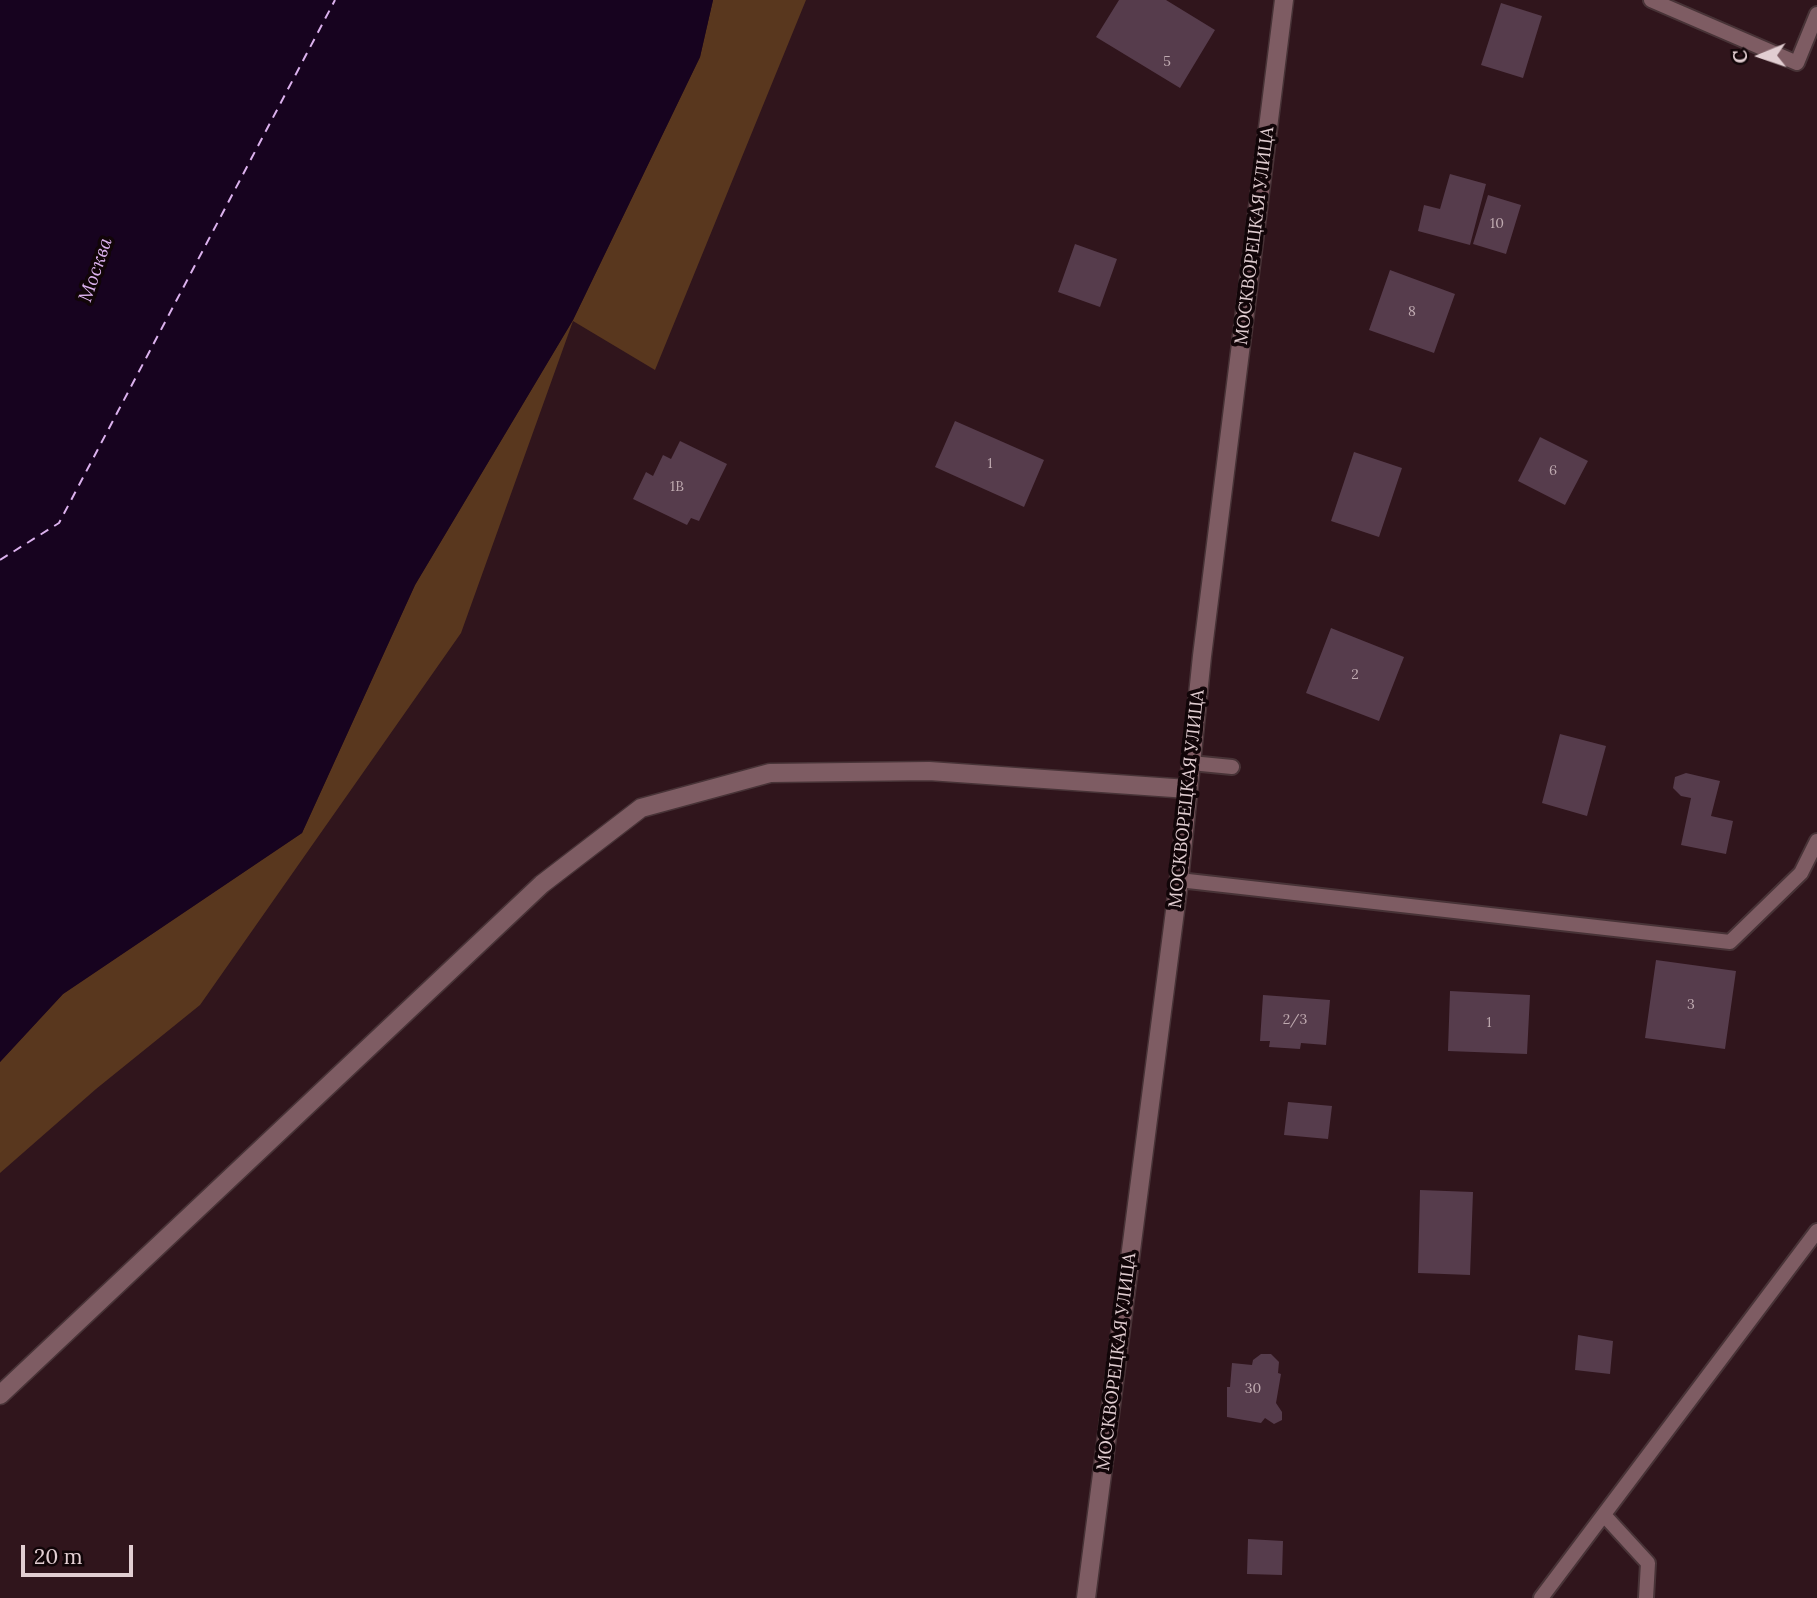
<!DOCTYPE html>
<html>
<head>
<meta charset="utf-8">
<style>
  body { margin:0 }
  #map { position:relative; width:1817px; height:1598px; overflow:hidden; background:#30151c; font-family:Lora,serif }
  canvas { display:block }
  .north { position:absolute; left:1726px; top:21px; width:70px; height:70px; -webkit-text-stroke:5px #110508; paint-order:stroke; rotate:268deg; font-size:19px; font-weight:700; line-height:28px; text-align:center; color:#e2ced2 }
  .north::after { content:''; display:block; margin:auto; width:24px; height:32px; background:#e2ced2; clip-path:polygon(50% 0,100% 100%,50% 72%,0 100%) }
  .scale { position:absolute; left:21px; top:1545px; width:112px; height:32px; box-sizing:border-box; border:4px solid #e2ced2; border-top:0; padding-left:9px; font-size:21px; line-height:24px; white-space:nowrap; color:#e2ced2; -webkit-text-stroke:5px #110508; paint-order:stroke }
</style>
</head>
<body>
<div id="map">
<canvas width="1817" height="1598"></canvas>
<div class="north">С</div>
<div class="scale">20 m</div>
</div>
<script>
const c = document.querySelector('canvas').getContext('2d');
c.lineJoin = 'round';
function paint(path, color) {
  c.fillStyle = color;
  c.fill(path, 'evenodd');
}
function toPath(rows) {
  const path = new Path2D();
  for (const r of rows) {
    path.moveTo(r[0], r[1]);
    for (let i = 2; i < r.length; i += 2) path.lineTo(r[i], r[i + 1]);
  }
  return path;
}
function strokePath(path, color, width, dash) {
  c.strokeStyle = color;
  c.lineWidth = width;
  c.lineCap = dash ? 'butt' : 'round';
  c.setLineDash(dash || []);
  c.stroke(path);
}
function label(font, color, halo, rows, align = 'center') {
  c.font = font + ' Lora,serif';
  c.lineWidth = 7;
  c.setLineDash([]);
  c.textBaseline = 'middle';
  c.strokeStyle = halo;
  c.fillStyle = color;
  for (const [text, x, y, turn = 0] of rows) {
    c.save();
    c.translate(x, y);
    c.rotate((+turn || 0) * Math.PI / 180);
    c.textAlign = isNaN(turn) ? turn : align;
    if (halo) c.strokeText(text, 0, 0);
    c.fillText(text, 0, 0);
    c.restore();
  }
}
paint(toPath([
  [713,0,806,0,655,370,573,321,461,633,200,1005,96,1089,0,1173,0,1062,63,994,302,833,415,585,573,320,700,57]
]), '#59371e');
paint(toPath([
  [0,0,713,0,700,57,573,320,415,585,302,833,63,994,0,1062]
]), '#17031f');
strokePath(toPath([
  [0,560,59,523,335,0]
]), '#dbb1ed', 2, [9, 7]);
paint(toPath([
  [1119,0,1166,0,1215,30,1180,88,1096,37],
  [1501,3,1542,16,1523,78,1481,65],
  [1450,174,1486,184,1470,245,1418,231,1424,205,1440,209],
  [1488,195,1521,205,1506,254,1473,244],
  [1075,244,1117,259,1100,307,1058,292],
  [1390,270,1455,294,1434,353,1369,330],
  [955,421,1044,460,1024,507,935,467],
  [1540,437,1588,461,1565,505,1518,481],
  [680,441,727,464,699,521,691,518,687,525,633,499,646,472,653,476,663,455,671,459],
  [1354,452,1402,468,1379,537,1331,521],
  [1331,628,1404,657,1379,721,1306,693],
  [1560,734,1606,746,1587,816,1542,803],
  [1686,773,1720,781,1711,816,1733,821,1726,854,1681,845,1691,798,1681,796,1673,788,1675,777],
  [1656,960,1736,971,1725,1049,1645,1038],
  [1450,991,1530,995,1527,1054,1448,1051],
  [1263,995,1330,1000,1326,1045,1301,1043,1300,1049,1269,1047,1270,1041,1260,1041],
  [1288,1102,1332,1106,1328,1139,1284,1135],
  [1420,1190,1473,1192,1470,1275,1418,1273],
  [1578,1335,1613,1341,1610,1374,1575,1370],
  [1261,1354,1271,1354,1279,1362,1278,1373,1281,1374,1276,1403,1282,1412,1282,1420,1274,1424,1265,1418,1261,1423,1227,1417,1227,1387,1230,1387,1232,1363,1252,1365,1253,1360],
  [1248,1539,1283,1541,1282,1575,1247,1574]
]), '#563c4c');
const service = toPath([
  [1651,0,1797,63,1817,14],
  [1191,763,1232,767],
  [1179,880,1730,942,1801,873,1817,841],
  [1604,1515,1648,1563,1646,1598],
  [1541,1598,1817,1231]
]);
const minor = toPath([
  [0,1395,542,884,641,808,770,773,929,771,1188,789],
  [1086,1598,1179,880,1202,656,1284,0]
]);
strokePath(service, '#483337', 18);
strokePath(minor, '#483337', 21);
strokePath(service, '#7e5c63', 14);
strokePath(minor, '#7e5c63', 18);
label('14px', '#bfaab0', null, [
  ["5",1167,62],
  ["10",1497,224],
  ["8",1412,312],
  ["1",990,464],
  ["6",1553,471],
  ["1В",677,487],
  ["2",1355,675],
  ["3",1691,1005],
  ["2/3",1295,1020],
  ["1",1489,1023],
  ["30",1253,1389]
]);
label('18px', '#e2ced2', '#110508', [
  ["МОСКВОРЕЦКАЯ УЛИЦА",1255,236,-83],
  ["МОСКВОРЕЦКАЯ УЛИЦА",1187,799,-84],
  ["МОСКВОРЕЦКАЯ УЛИЦА",1117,1362,-83]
]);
label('italic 19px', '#dbb1ed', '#110508', [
  ["Москва",96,270,-71]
]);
</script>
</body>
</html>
